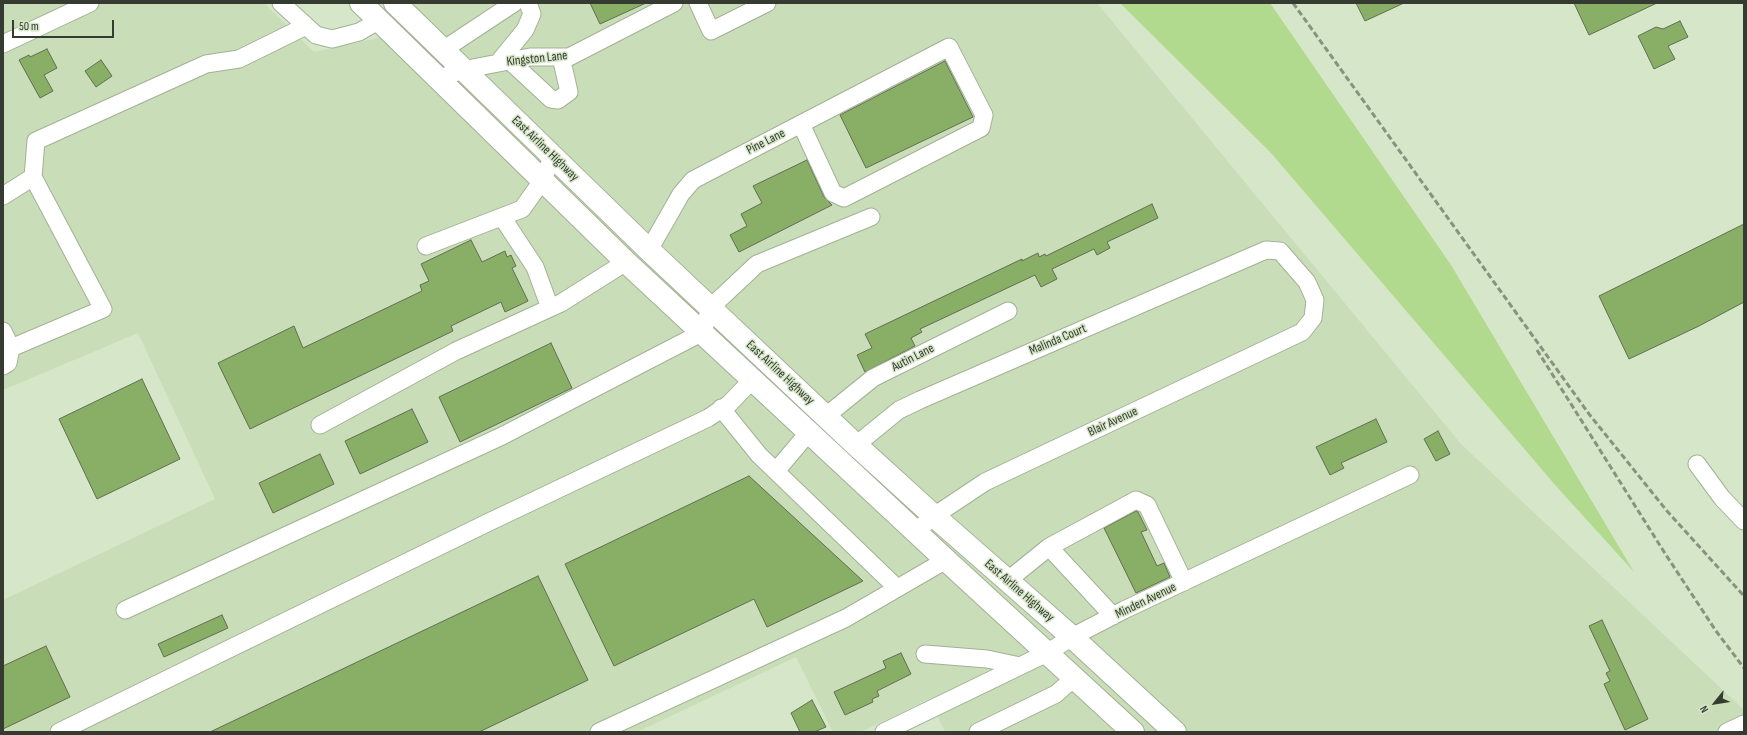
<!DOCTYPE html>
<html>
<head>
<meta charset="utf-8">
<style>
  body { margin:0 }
  #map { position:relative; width:1747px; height:735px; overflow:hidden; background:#d6e6c8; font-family:"Sofia Sans Condensed",sans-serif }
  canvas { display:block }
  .frame { position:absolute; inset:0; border:4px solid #353b30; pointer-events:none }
  .north { position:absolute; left:1695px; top:683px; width:40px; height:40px; -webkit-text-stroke:3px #d6e6c8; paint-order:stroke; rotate:240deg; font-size:11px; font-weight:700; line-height:16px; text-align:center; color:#353b30 }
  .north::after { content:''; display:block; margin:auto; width:14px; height:18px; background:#353b30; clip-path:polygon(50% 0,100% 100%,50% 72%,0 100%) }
  .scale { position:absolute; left:12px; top:20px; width:102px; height:18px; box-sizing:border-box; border:2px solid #353b30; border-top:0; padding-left:5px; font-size:12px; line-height:14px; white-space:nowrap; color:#353b30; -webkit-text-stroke:3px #d6e6c8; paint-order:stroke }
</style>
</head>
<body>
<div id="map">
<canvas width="1747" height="735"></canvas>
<div class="frame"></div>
<div class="north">N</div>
<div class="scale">50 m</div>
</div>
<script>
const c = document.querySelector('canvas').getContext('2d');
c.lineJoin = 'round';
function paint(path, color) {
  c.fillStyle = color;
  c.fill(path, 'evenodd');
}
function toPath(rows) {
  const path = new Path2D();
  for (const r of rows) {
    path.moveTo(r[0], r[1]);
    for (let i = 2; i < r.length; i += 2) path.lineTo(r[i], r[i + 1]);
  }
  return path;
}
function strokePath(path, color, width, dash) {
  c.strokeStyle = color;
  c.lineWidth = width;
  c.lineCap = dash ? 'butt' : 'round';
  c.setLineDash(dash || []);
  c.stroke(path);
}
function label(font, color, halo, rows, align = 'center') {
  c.font = font + ' "Sofia Sans Condensed",sans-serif';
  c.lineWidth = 3;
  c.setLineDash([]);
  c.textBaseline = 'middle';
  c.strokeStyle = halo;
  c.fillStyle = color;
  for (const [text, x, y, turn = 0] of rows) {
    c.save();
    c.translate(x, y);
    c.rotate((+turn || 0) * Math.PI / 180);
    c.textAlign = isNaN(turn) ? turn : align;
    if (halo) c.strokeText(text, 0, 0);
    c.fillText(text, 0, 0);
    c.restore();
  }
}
paint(toPath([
  [3,3,264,3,314,52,379,38,401,3,1097,3,1461,444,1744,710,1744,732,945,732,929,699,861,732,833,732,796,657,637,732,3,732,3,600,215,499,138,333,3,390]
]), '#c9ddb8');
paint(toPath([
  [1120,3,1270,3,1451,265,1634,572,1556,486,1271,153]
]), '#b2da8e');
const building = toPath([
  [590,3,646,3,600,24,590,3],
  [1356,3,1404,3,1365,21,1356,3],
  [1574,3,1657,3,1589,35,1574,3],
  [1680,21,1688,37,1668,46,1675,59,1654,69,1638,36,1656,27,1663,29,1680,21],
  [47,49,57,68,44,75,53,91,40,98,19,60,29,55,30,57,47,49],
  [101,60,112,76,96,87,85,71,101,60],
  [945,61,973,117,866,168,840,115,945,61],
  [807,160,824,197,832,205,739,252,730,235,747,226,741,214,762,203,753,186,807,160],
  [1152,204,1158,218,1107,242,1110,248,1097,255,1094,249,1052,269,1057,279,1041,287,1035,275,920,329,922,332,911,338,915,346,865,372,857,355,872,348,865,334,1022,259,1022,261,1038,253,1039,257,1045,254,1046,256,1152,204],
  [1744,224,1744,302,1699,326,1629,359,1599,296,1744,224],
  [471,240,482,262,505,251,507,257,511,255,516,266,512,268,528,301,505,312,501,302,451,326,453,331,250,429,218,363,294,326,303,348,422,291,420,285,429,281,421,264,471,240],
  [551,343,572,388,460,442,439,397,551,343],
  [142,379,180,459,97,499,59,419,142,379],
  [412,409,428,442,360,474,345,441,412,409],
  [1376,419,1387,442,1341,463,1344,468,1330,475,1316,447,1376,419],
  [1438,431,1450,454,1436,461,1424,439,1438,431],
  [320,454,334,484,273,513,259,483,320,454],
  [749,476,863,581,767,627,754,599,614,666,565,564,749,476],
  [1136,511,1138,512,1147,530,1141,532,1157,566,1164,563,1170,577,1136,593,1104,528,1136,511],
  [538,576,588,680,479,732,210,732,538,576],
  [222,615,228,628,164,657,158,644,222,615],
  [1602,620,1648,719,1625,730,1604,684,1610,681,1606,673,1610,671,1589,626,1602,620],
  [46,646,70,697,3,729,3,666,46,646],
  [901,653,911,674,877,691,879,696,872,699,873,702,845,715,834,692,886,668,883,661,901,653],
  [812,700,826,727,814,732,800,732,791,713,812,700]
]);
paint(building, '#89ae65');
strokePath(building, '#616f54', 1);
const minor = toPath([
  [281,3,316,35,332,39,359,32,378,21],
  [698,3,711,31,767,3],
  [3,44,90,3],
  [443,50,514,3],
  [510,61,551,99,558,100,569,92,561,57],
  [498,63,525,30,532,14,528,3],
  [438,79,462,70,530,57,569,57,674,3],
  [3,196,33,177],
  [502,217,535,267,550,308],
  [426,246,522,209,542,181,553,156],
  [649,250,681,194,693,180,949,47,984,115,981,128,844,198,833,193,801,124],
  [3,331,11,348],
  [3,366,8,363,11,348,103,309,33,177,36,141,206,64,239,59,306,26],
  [721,408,759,455,897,588],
  [826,416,873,378,1008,311],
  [320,425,456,351,561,303,626,262],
  [856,445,899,410,920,400,1266,250,1280,251,1307,282,1315,300,1313,318,1302,332,985,482,934,516,915,532],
  [1697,464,1722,498,1744,521],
  [776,471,809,432],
  [1049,547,1113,616],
  [1007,581,1049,547,1136,500,1147,505,1184,582],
  [125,610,502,436,703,332,710,308,757,264,871,217],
  [925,654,987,659,1020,666],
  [59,732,487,523,708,418,729,404,753,379],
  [599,732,846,618,946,560],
  [884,732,1047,653,1072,637,1124,610,1410,475],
  [978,732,1056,694,1074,678],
  [1727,732,1744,724]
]);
const highway = toPath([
  [361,3,626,262,946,560,1133,732],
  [395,3,649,250,856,445,934,516,1072,637,1175,732]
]);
strokePath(minor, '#a2b295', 19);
strokePath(highway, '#a2b295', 24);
strokePath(minor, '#fff', 17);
strokePath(highway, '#fff', 22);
strokePath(toPath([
  [1293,3,1589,414,1667,511,1744,596],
  [1537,350,1666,555,1716,631,1744,668]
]), '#87937e', 3, [6, 3]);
label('13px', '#353b30', '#d6e6c8', [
  ["Kingston Lane",537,59,-6],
  ["Pine Lane",766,142,-27],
  ["East Airline Highway",545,149,44],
  ["Malinda Court",1058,340,-23],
  ["Autin Lane",913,358,-27],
  ["East Airline Highway",780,373,43],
  ["Blair Avenue",1113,422,-25],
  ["East Airline Highway",1019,591,41],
  ["Minden Avenue",1146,601,-26]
]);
</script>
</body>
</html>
